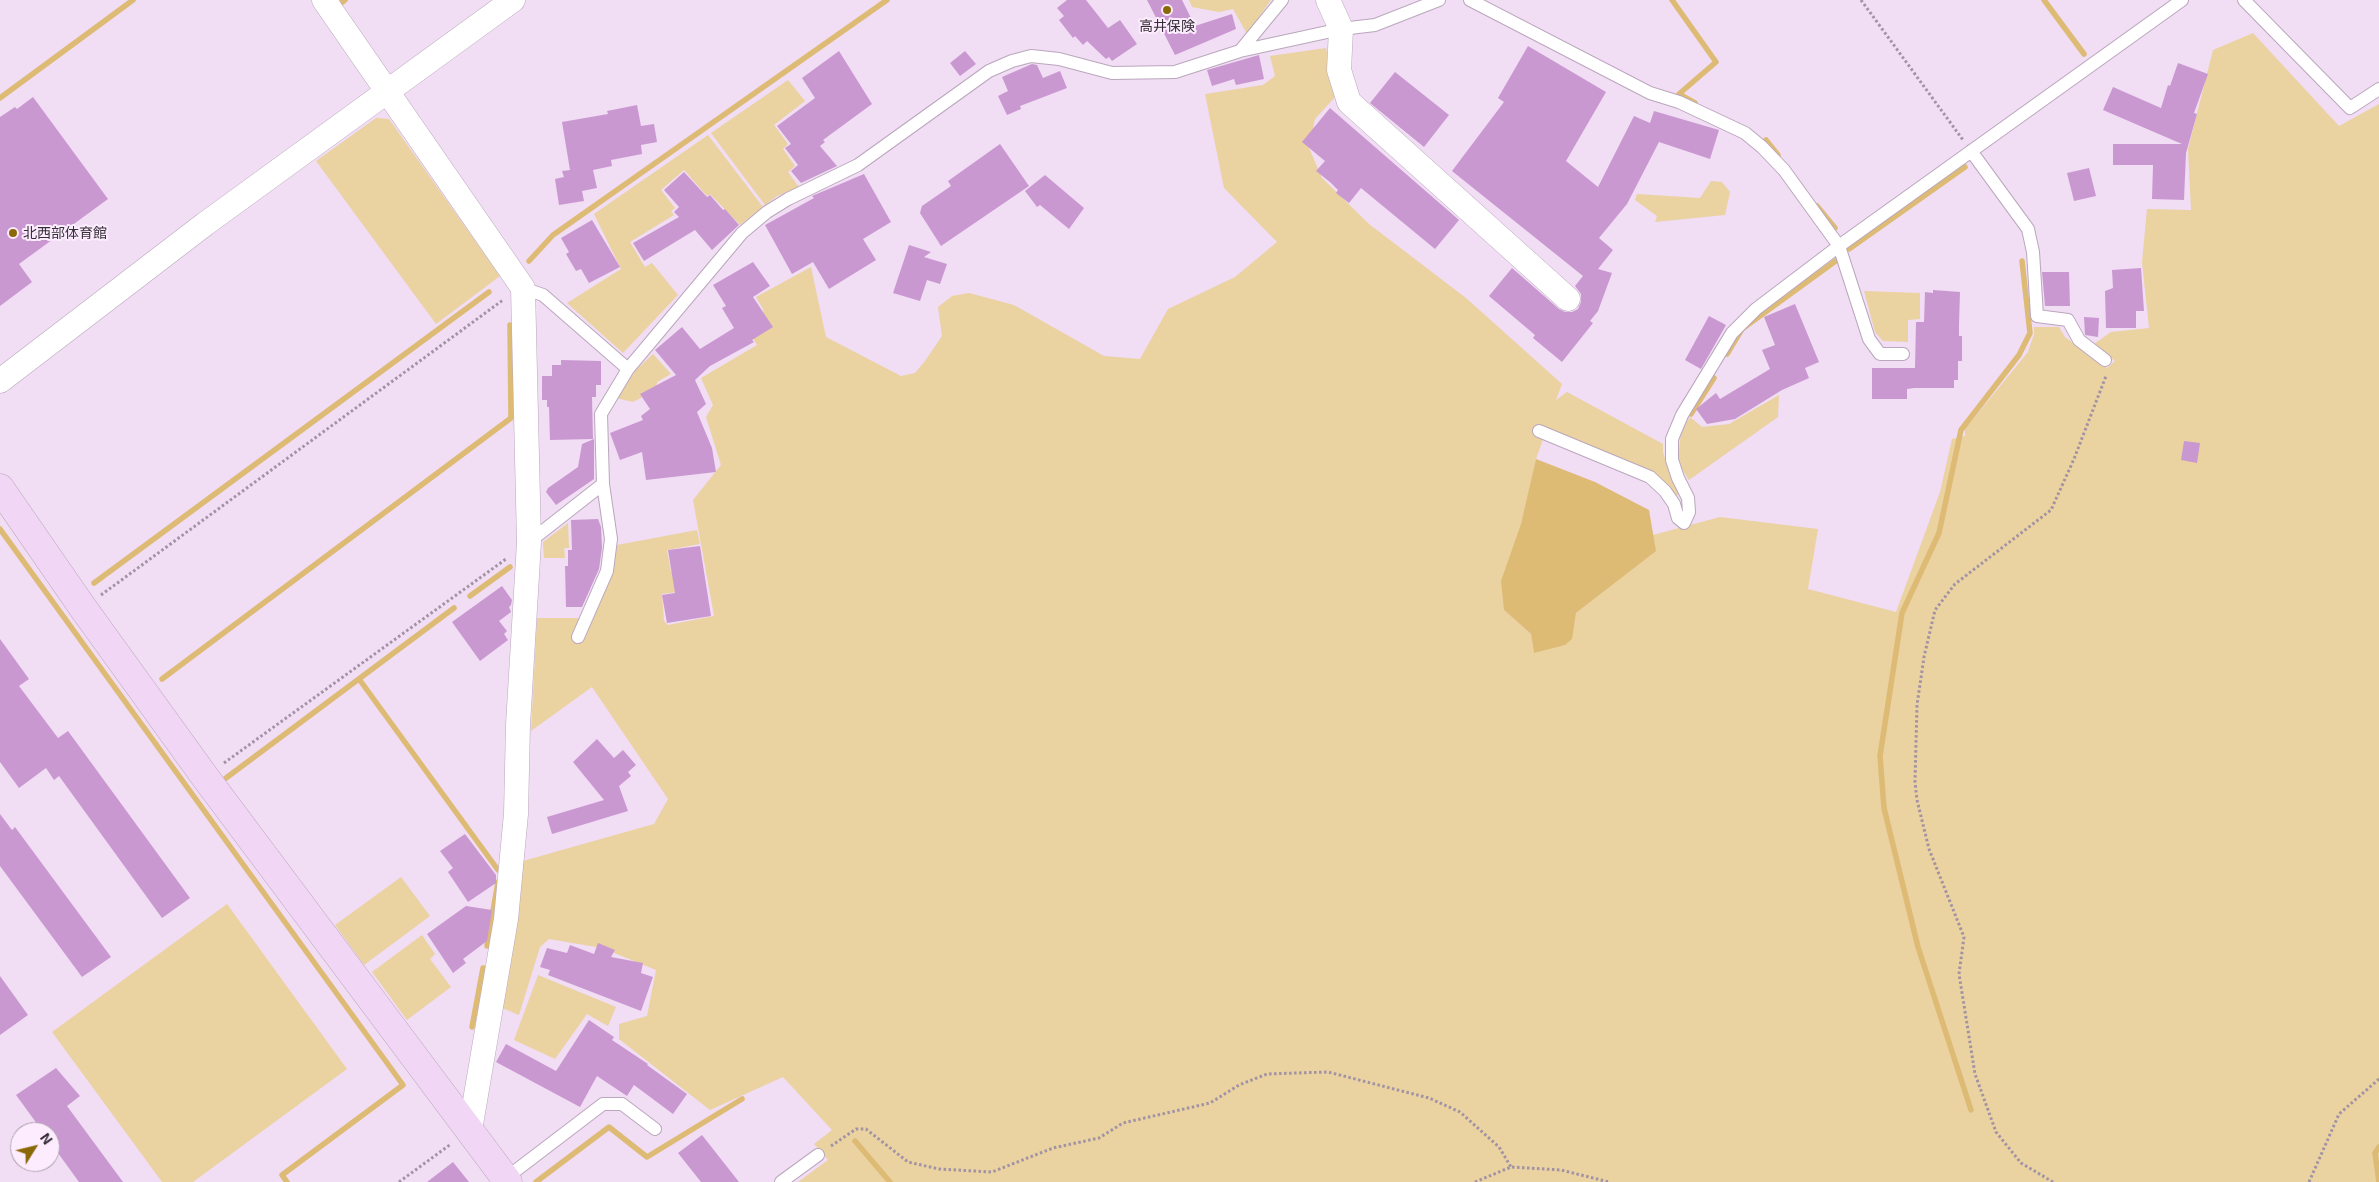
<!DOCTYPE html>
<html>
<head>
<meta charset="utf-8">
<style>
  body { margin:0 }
  #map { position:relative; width:2379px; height:1182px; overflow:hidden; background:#f1ddf4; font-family:"Exo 2",sans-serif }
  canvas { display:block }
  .north { position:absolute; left:10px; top:1122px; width:50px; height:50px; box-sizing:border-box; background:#fcecfe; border:1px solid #ada0ae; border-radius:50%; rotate:54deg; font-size:14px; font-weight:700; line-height:20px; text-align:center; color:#362f37 }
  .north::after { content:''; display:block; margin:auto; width:18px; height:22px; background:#8b6807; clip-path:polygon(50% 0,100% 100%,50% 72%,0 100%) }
</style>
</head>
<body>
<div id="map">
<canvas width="2379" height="1182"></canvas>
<div class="north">N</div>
</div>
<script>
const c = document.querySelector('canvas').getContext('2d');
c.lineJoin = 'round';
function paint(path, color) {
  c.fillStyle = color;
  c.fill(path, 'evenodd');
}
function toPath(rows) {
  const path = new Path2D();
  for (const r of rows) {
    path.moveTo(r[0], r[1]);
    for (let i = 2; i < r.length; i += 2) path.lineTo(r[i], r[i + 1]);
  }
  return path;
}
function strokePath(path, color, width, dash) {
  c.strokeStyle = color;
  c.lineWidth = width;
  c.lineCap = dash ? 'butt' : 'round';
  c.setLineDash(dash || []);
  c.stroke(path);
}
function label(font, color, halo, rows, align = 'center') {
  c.font = font + ' "Exo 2","Noto Sans JP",sans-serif';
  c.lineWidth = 4;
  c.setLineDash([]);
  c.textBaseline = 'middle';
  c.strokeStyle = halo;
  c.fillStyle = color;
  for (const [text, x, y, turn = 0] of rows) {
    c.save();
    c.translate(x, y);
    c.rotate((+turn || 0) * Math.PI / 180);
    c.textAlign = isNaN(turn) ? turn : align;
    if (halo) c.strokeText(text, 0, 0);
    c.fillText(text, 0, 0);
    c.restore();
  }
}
paint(toPath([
  [1189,0,1271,0,1247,34,1233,9,1219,12,1192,7],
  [2253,33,2339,126,2379,104,2379,1182,798,1182,828,1160,814,1144,832,1130,783,1077,710,1110,619,1039,619,1024,647,1016,656,970,602,948,549,939,540,947,519,1015,500,1007,523,861,654,824,668,799,592,687,531,731,537,618,590,618,615,563,617,545,697,530,700,544,667,550,671,572,674,572,677,592,662,594,664,621,668,625,714,616,693,500,721,465,706,417,713,405,701,378,757,345,744,323,764,311,756,297,811,267,826,337,901,376,915,373,925,361,942,336,938,307,952,296,969,293,1014,305,1104,356,1140,359,1168,309,1235,277,1277,242,1224,188,1205,94,1263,85,1275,76,1270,56,1326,48,1336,96,1315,119,1309,148,1322,178,1369,224,1466,298,1562,384,1556,400,1567,392,1663,444,1663,452,1668,469,1681,493,1676,496,1546,431,1536,459,1504,610,1531,634,1534,653,1571,639,1576,613,1655,551,1653,535,1720,517,1818,529,1808,589,1896,612,1940,492,1952,439,1965,436,1965,429,2028,352,2034,334,2034,327,2059,327,2065,337,2107,368,2115,361,2094,344,2111,332,2149,328,2142,262,2147,209,2191,210,2188,149,2213,50],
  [788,80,805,101,774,125,788,144,783,149,795,166,788,172,799,187,777,196,765,205,711,133],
  [376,118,389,119,500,276,436,324,316,161],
  [708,135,763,207,740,225,710,194,707,196,684,170,661,190,675,208,671,211,674,215,630,242,645,267,652,263,678,295,623,353,567,303,621,269,594,214],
  [1711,181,1722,182,1730,192,1725,215,1655,222,1657,216,1635,200,1637,194,1700,198],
  [1864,291,1920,293,1920,319,1908,320,1908,342,1883,341,1875,332],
  [653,354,671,374,657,382,656,390,633,402,616,398,637,369],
  [1779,395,1778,417,1689,480,1678,463,1681,430,1690,417,1702,427,1729,424],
  [568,523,569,548,564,548,565,558,544,558,543,542],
  [401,877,430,916,364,965,335,925],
  [227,904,347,1069,193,1182,162,1182,52,1032],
  [422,935,435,954,430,959,451,987,407,1020,372,972],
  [538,975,616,1007,608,1026,587,1014,555,1059,514,1040]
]), '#ead2a1');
paint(toPath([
  [1536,459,1595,482,1649,510,1656,551,1576,613,1572,639,1565,645,1534,653,1531,634,1504,610,1501,581,1521,524]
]), '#ddbb75');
strokePath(toPath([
  [1672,0,1716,62,1679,94,1695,103],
  [2044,0,2084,54],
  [341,3,345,0],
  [0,98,133,0],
  [1766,140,1778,155],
  [1817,206,1835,228],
  [1849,249,1965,167],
  [529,261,553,235,887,0],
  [1727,354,1742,329,1837,260],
  [1691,414,1714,378],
  [0,529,403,1085,282,1175,287,1182],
  [94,583,489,292],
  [470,596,510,567],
  [162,679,511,418,510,325],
  [359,679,498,870],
  [226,778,454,608],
  [487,946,498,882],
  [472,1027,483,968],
  [1971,1110,1918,947,1884,808,1880,756,1902,613,1939,533,1961,430,2019,355,2030,333,2022,261],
  [855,1141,890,1182],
  [536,1182,609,1127,647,1157,742,1099],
  [2379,1182,2375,1153,2379,1147]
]), '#ddbb75', 5.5);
paint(toPath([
  [1067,0,1086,0,1108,28,1120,20,1137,44,1112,61,1109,57,1106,59,1087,41,1083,45,1075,36,1073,38,1059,20,1064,16,1057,8],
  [1147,0,1182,0,1195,26,1232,14,1236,29,1175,55],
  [1528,46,1606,92,1566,161,1598,187,1634,116,1650,123,1654,111,1719,130,1710,159,1659,142,1627,204,1599,238,1613,250,1598,269,1612,273,1598,311,1590,321,1593,323,1562,362,1533,338,1535,335,1489,296,1512,268,1559,309,1565,312,1572,312,1578,309,1581,302,1581,294,1575,286,1583,276,1452,171,1504,102,1498,98],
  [839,51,872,104,823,140,825,142,820,146,837,166,801,183,791,171,798,165,785,148,791,144,777,126,815,98,802,78],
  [965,51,976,64,960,76,950,63],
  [1259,55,1264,79,1236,85,1234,79,1212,86,1207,70],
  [2178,63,2208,74,2194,113,2197,114,2186,153,2184,200,2152,199,2153,165,2113,165,2113,144,2182,144,2103,110,2113,87,2161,108,2168,85,2170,86],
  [1032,64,1037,65,1043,78,1060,71,1067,88,1020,106,1021,109,1007,115,998,96,1008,91,1002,77],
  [1395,72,1449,115,1424,147,1370,103],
  [33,97,108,199,19,264,32,282,0,306,0,117,15,107,17,109],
  [637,105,641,126,654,124,657,142,641,145,642,154,611,160,612,166,593,170,597,188,582,191,584,201,559,205,555,179,564,177,562,171,570,170,562,122,608,114,607,111],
  [1330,108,1459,220,1435,249,1361,188,1349,203,1336,193,1338,190,1330,182,1316,171,1325,161,1302,142],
  [1000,144,1029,186,941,246,920,213,922,206,951,186,948,181],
  [2089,168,2096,196,2074,201,2067,173],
  [684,172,707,197,710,195,723,210,725,209,739,225,712,250,695,230,644,261,633,243,679,217,674,212,679,207,664,190],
  [864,174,891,222,863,239,876,260,829,289,813,262,792,274,765,225,814,198,812,196],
  [1045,175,1084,208,1069,229,1040,205,1037,207,1025,191],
  [592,220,620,267,589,283,581,269,576,271,566,254,569,252,561,238],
  [909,245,931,252,924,257,947,264,940,284,927,280,920,301,893,293],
  [753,262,770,286,753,297,773,327,752,340,754,342,710,366,695,380,706,404,697,412,712,448,716,472,646,480,642,452,620,460,610,433,643,420,641,416,650,409,640,394,676,375,655,350,682,327,700,349,734,328,722,308,726,306,713,285],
  [2141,268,2144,311,2136,311,2136,328,2106,328,2105,291,2113,288,2112,270],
  [2042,272,2069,272,2070,306,2045,306],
  [1933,290,1960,292,1959,324,1959,336,1962,336,1962,361,1958,361,1958,380,1954,380,1954,388,1914,388,1907,389,1907,399,1872,399,1872,368,1915,368,1916,322,1924,322,1925,292,1933,293],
  [1795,304,1819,362,1805,368,1809,378,1782,390,1735,419,1707,424,1696,409,1716,393,1720,399,1770,369,1762,350,1775,345,1764,317],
  [1709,316,1726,325,1701,369,1685,360],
  [2084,317,2099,318,2098,337,2085,335],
  [561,360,601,361,601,385,596,385,596,397,592,397,593,439,550,440,549,407,547,407,547,400,542,400,542,376,552,376,552,365,561,365],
  [594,439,594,479,556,505,546,492,548,488,578,467,582,444],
  [2184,441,2200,443,2197,463,2181,460],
  [598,519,601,527,602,548,599,569,582,607,566,607,565,566,568,566,568,550,572,550,571,520],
  [700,546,711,616,667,623,662,595,675,593,668,550],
  [502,586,512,600,511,605,509,607,511,612,499,621,507,631,504,634,508,640,480,661,452,622],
  [0,639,29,679,19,686,58,738,68,731,190,898,162,918,59,776,54,780,46,768,19,788,0,762],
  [597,739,614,758,623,750,636,765,628,772,631,776,619,786,628,811,552,834,547,817,604,800,573,762],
  [0,814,12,830,15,827,111,957,82,977,0,866],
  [465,834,496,875,496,883,468,902,448,872,453,868,440,851],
  [466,906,492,910,487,941,463,959,466,963,453,973,427,934],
  [598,943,615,950,611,957,643,963,641,973,653,977,641,1011,548,975,550,970,540,967,547,948,567,953,570,945,594,954],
  [0,976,28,1015,0,1035],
  [589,1020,614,1037,612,1040,648,1064,647,1065,687,1094,673,1114,634,1085,627,1096,597,1076,580,1107,496,1062,506,1044,556,1071],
  [56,1068,80,1096,67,1106,123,1182,79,1182,50,1142,50,1132,43,1132,16,1095],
  [702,1135,739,1182,701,1182,678,1153],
  [453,1162,469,1182,427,1182]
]), '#ca98d1');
const lane = toPath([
  [1470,0,1650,93,1679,102,1745,133,1762,147,1784,170,1839,246,1869,339,1880,354,1903,354],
  [2244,0,2350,108,2379,89],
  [1240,51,1282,0],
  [1971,151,2028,229,2033,252,2037,316,2068,320,2079,340,2105,360],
  [523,288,543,295,628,369,742,233,767,212,788,199,858,165,989,71,1012,61,1031,56,1059,59,1112,73,1175,72,1240,51,1341,29,1375,25,1439,0],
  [1539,431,1650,477,1665,491,1674,504,1678,518,1684,523,1689,512,1688,498,1678,478,1672,460,1672,439,1682,415,1732,333,1756,309,1839,246,2182,0],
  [529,542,603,484,601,414,628,369],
  [578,637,607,571,611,539,603,484],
  [506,1178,603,1104,622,1104,655,1129],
  [781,1182,818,1155]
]);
const street = toPath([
  [324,0,523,288,529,542,518,725,516,814,506,919,470,1130],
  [1328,0,1341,29,1339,70,1349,102,1568,299],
  [0,381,205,224,513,0]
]);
const secondary = toPath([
  [0,488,83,608,205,777,508,1182]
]);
strokePath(lane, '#baa7bc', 14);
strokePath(street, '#baa7bc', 25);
strokePath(secondary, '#baa7bc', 29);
strokePath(toPath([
  [1861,0,1963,140],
  [101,595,503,300],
  [224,763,506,559],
  [831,1146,856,1129,866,1129,908,1162,939,1169,992,1172,1053,1148,1099,1138,1123,1123,1210,1103,1239,1085,1267,1074,1328,1072,1429,1098,1460,1112,1499,1147,1511,1167],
  [399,1182,451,1144],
  [1475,1182,1511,1167,1561,1170,1609,1182],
  [2053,1182,2021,1163,1996,1132,1975,1074,1959,974,1964,937,1929,849,1917,800,1915,782,1917,705,1924,657,1935,610,1955,584,2051,510,2074,459,2106,376],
  [2309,1182,2339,1114,2379,1079]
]), '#a293a4', 3, [2.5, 2.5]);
strokePath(lane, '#fff', 12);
strokePath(street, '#fff', 24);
strokePath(secondary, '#f2d6f6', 28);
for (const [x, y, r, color] of [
  [1167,10,5,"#8b6807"],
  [13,233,5,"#8b6807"]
]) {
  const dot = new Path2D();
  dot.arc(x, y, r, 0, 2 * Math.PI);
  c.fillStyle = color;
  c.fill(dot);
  strokePath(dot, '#fcecfe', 2);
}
label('14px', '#362f37', '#fcecfe', [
  ["高井保険",1167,26],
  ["北西部体育館",23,233,"left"]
]);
</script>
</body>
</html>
